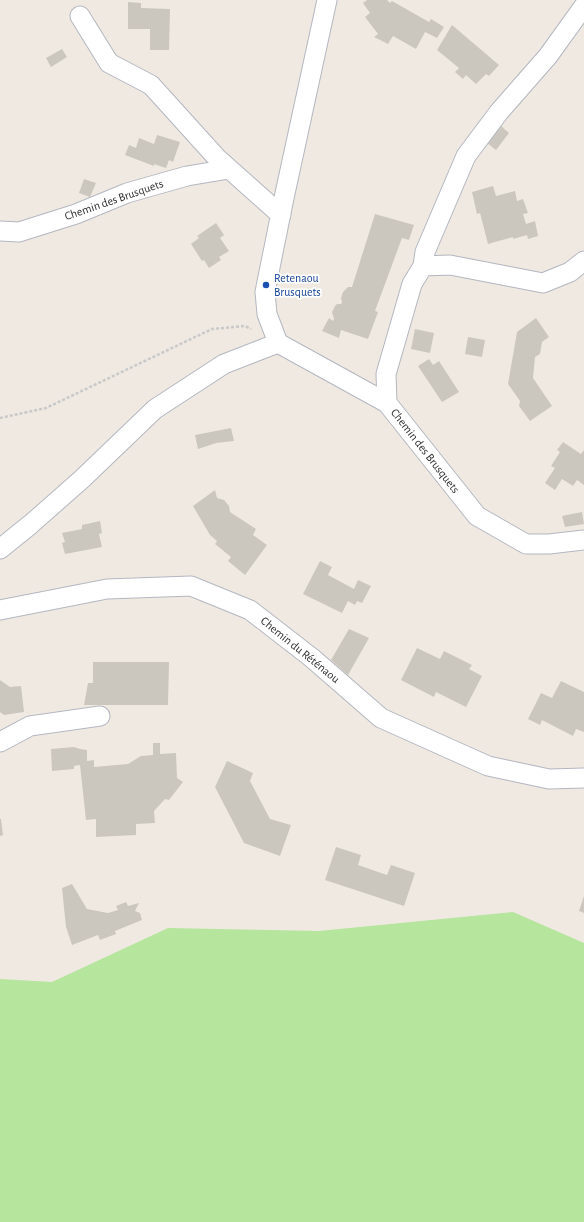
<!DOCTYPE html>
<html>
<head>
<meta charset="utf-8">
<style>
  body { margin:0 }
  canvas { display:block; background:#efe9e1 }
</style>
</head>
<body>
<canvas width="584" height="1222"></canvas>
<script>
const c = document.querySelector('canvas').getContext('2d');
c.lineJoin = 'round';
function paint(path, color) {
  c.fillStyle = color;
  c.fill(path, 'evenodd');
}
function toPath(rows) {
  const path = new Path2D();
  for (const r of rows) {
    path.moveTo(r[0], r[1]);
    for (let i = 2; i < r.length; i += 2) path.lineTo(r[i], r[i + 1]);
  }
  return path;
}
function strokePath(path, color, width, dash) {
  c.strokeStyle = color;
  c.lineWidth = width;
  c.lineCap = dash ? 'butt' : 'round';
  c.setLineDash(dash || []);
  c.stroke(path);
}
function label(font, color, halo, rows, align = 'center') {
  c.font = font + ' "Alegreya Sans",sans-serif';
  c.lineWidth = 3.5;
  c.setLineDash([]);
  c.textBaseline = 'middle';
  c.strokeStyle = halo;
  c.fillStyle = color;
  for (const [text, x, y, turn = 0] of rows) {
    c.save();
    c.translate(x, y);
    c.rotate((+turn || 0) * Math.PI / 180);
    c.textAlign = isNaN(turn) ? turn : align;
    if (halo) c.strokeText(text, 0, 0);
    c.fillText(text, 0, 0);
    c.restore();
  }
}
paint(toPath([
  [513,912,584,943,584,1222,0,1222,0,979,52,982,168,928,319,931]
]), '#b6e59e');
paint(toPath([
  [367,0,387,0,390,3,392,1,429,22,431,19,444,27,437,38,425,32,416,49,393,36,388,44,374,37,378,34,365,17,370,13,363,3],
  [128,2,141,3,141,8,170,9,169,50,150,50,150,29,128,29],
  [452,25,499,65,489,76,486,74,476,84,466,75,463,79,455,72,459,68,437,50],
  [62,49,67,57,51,67,46,58],
  [501,126,509,133,496,150,487,143],
  [157,135,180,142,173,162,169,160,166,168,154,164,154,166,125,155,129,145,136,148,139,138,154,144],
  [84,179,96,183,90,197,79,193],
  [493,186,496,196,515,191,517,201,523,199,528,213,523,214,526,224,535,221,538,236,528,239,527,235,513,239,513,237,488,244,480,213,477,214,472,192],
  [375,214,414,225,409,240,402,238,375,311,378,312,368,339,341,330,339,338,322,331,329,318,333,321,334,319,332,312,335,306,337,304,341,304,342,302,341,298,343,292,348,287,352,287],
  [216,223,224,235,220,238,229,251,219,257,221,260,209,268,204,260,202,261,191,244,199,238,197,236],
  [536,318,549,337,542,342,540,354,535,357,533,378,552,406,530,421,519,406,520,401,508,384,517,332],
  [415,329,434,333,430,353,411,349],
  [468,337,485,340,482,357,465,354],
  [429,359,433,365,439,361,459,392,442,402,418,366],
  [231,428,234,441,216,443,198,449,195,435],
  [563,442,581,454,584,450,584,485,577,480,573,486,562,479,555,490,545,483,555,468,551,466,560,452,557,450],
  [215,490,217,498,224,500,229,506,230,512,256,529,253,535,267,545,245,575,228,561,231,557,215,544,217,541,210,535,193,506],
  [582,512,584,524,565,527,562,516],
  [100,521,102,533,99,534,102,547,65,554,62,543,65,542,62,533,82,529,82,525],
  [320,561,332,567,328,575,354,589,358,580,371,586,362,603,357,601,355,605,348,601,342,613,303,594],
  [349,629,369,638,348,675,331,660],
  [417,648,440,659,444,651,472,665,469,669,482,676,466,707,436,692,434,697,401,680],
  [93,662,169,662,168,705,84,705,88,683,93,683],
  [0,680,10,687,21,686,24,712,4,715,0,712],
  [561,681,584,692,584,732,576,729,573,736,542,720,540,725,528,719,541,693,552,698],
  [153,743,160,743,160,754,176,753,177,778,183,782,169,800,165,799,154,811,155,823,136,824,136,835,96,837,96,819,86,820,80,765,74,766,74,769,52,771,51,749,74,747,80,749,87,750,87,761,94,760,94,767,128,764,141,756,153,755],
  [227,761,253,773,250,781,270,819,291,825,280,856,244,843,215,787],
  [0,819,1,819,3,835,0,836],
  [336,847,361,855,358,865,387,875,391,865,415,873,404,906,325,880],
  [72,884,87,909,108,913,118,910,116,906,126,902,128,906,139,903,135,911,140,913,142,920,115,931,116,934,100,940,98,935,72,945,66,927,62,888],
  [584,896,584,913,579,911]
]), '#cbc7bf');
const minor = toPath([
  [327,0,284,198,265,292,267,314,278,343,387,403,477,516,526,544,549,544,584,540],
  [80,16,109,63,151,85,217,158,281,215],
  [0,231,19,232,76,214,127,193,187,176,229,169],
  [423,266,425,252,466,156,499,112,548,56,584,6],
  [387,403,386,374,412,284,423,266,450,265,543,283,570,272,584,261],
  [0,549,31,524,82,479,155,409,224,364,278,343],
  [0,610,107,589,191,586,250,610,312,658,381,718,488,766,549,779,584,778],
  [0,742,30,726,100,716]
]);
strokePath(minor, '#b4b7c1', 21);
strokePath(toPath([
  [0,418,46,408,212,329,245,326,251,329]
]), '#c9c9c9', 2.5, [3, 2]);
strokePath(minor, '#fff', 19);
for (const [x, y, r, color] of [
  [266,285,4,"#1a4fb4"]
]) {
  const dot = new Path2D();
  dot.arc(x, y, r, 0, 2 * Math.PI);
  c.fillStyle = color;
  c.fill(dot);
  strokePath(dot, '#fff', 1.5);
}
label('12px', '#2e2e2e', '#fff', [
  ["Chemin des Brusquets",114,200,-19],
  ["Chemin des Brusquets",425,451,52],
  ["Chemin du Réténaou",300,650,39]
]);
label('12px', '#164399', '#fff', [
  ["Retenaou",274,278],
  ["Brusquets",274,292]
], 'left');
</script>
</body>
</html>
